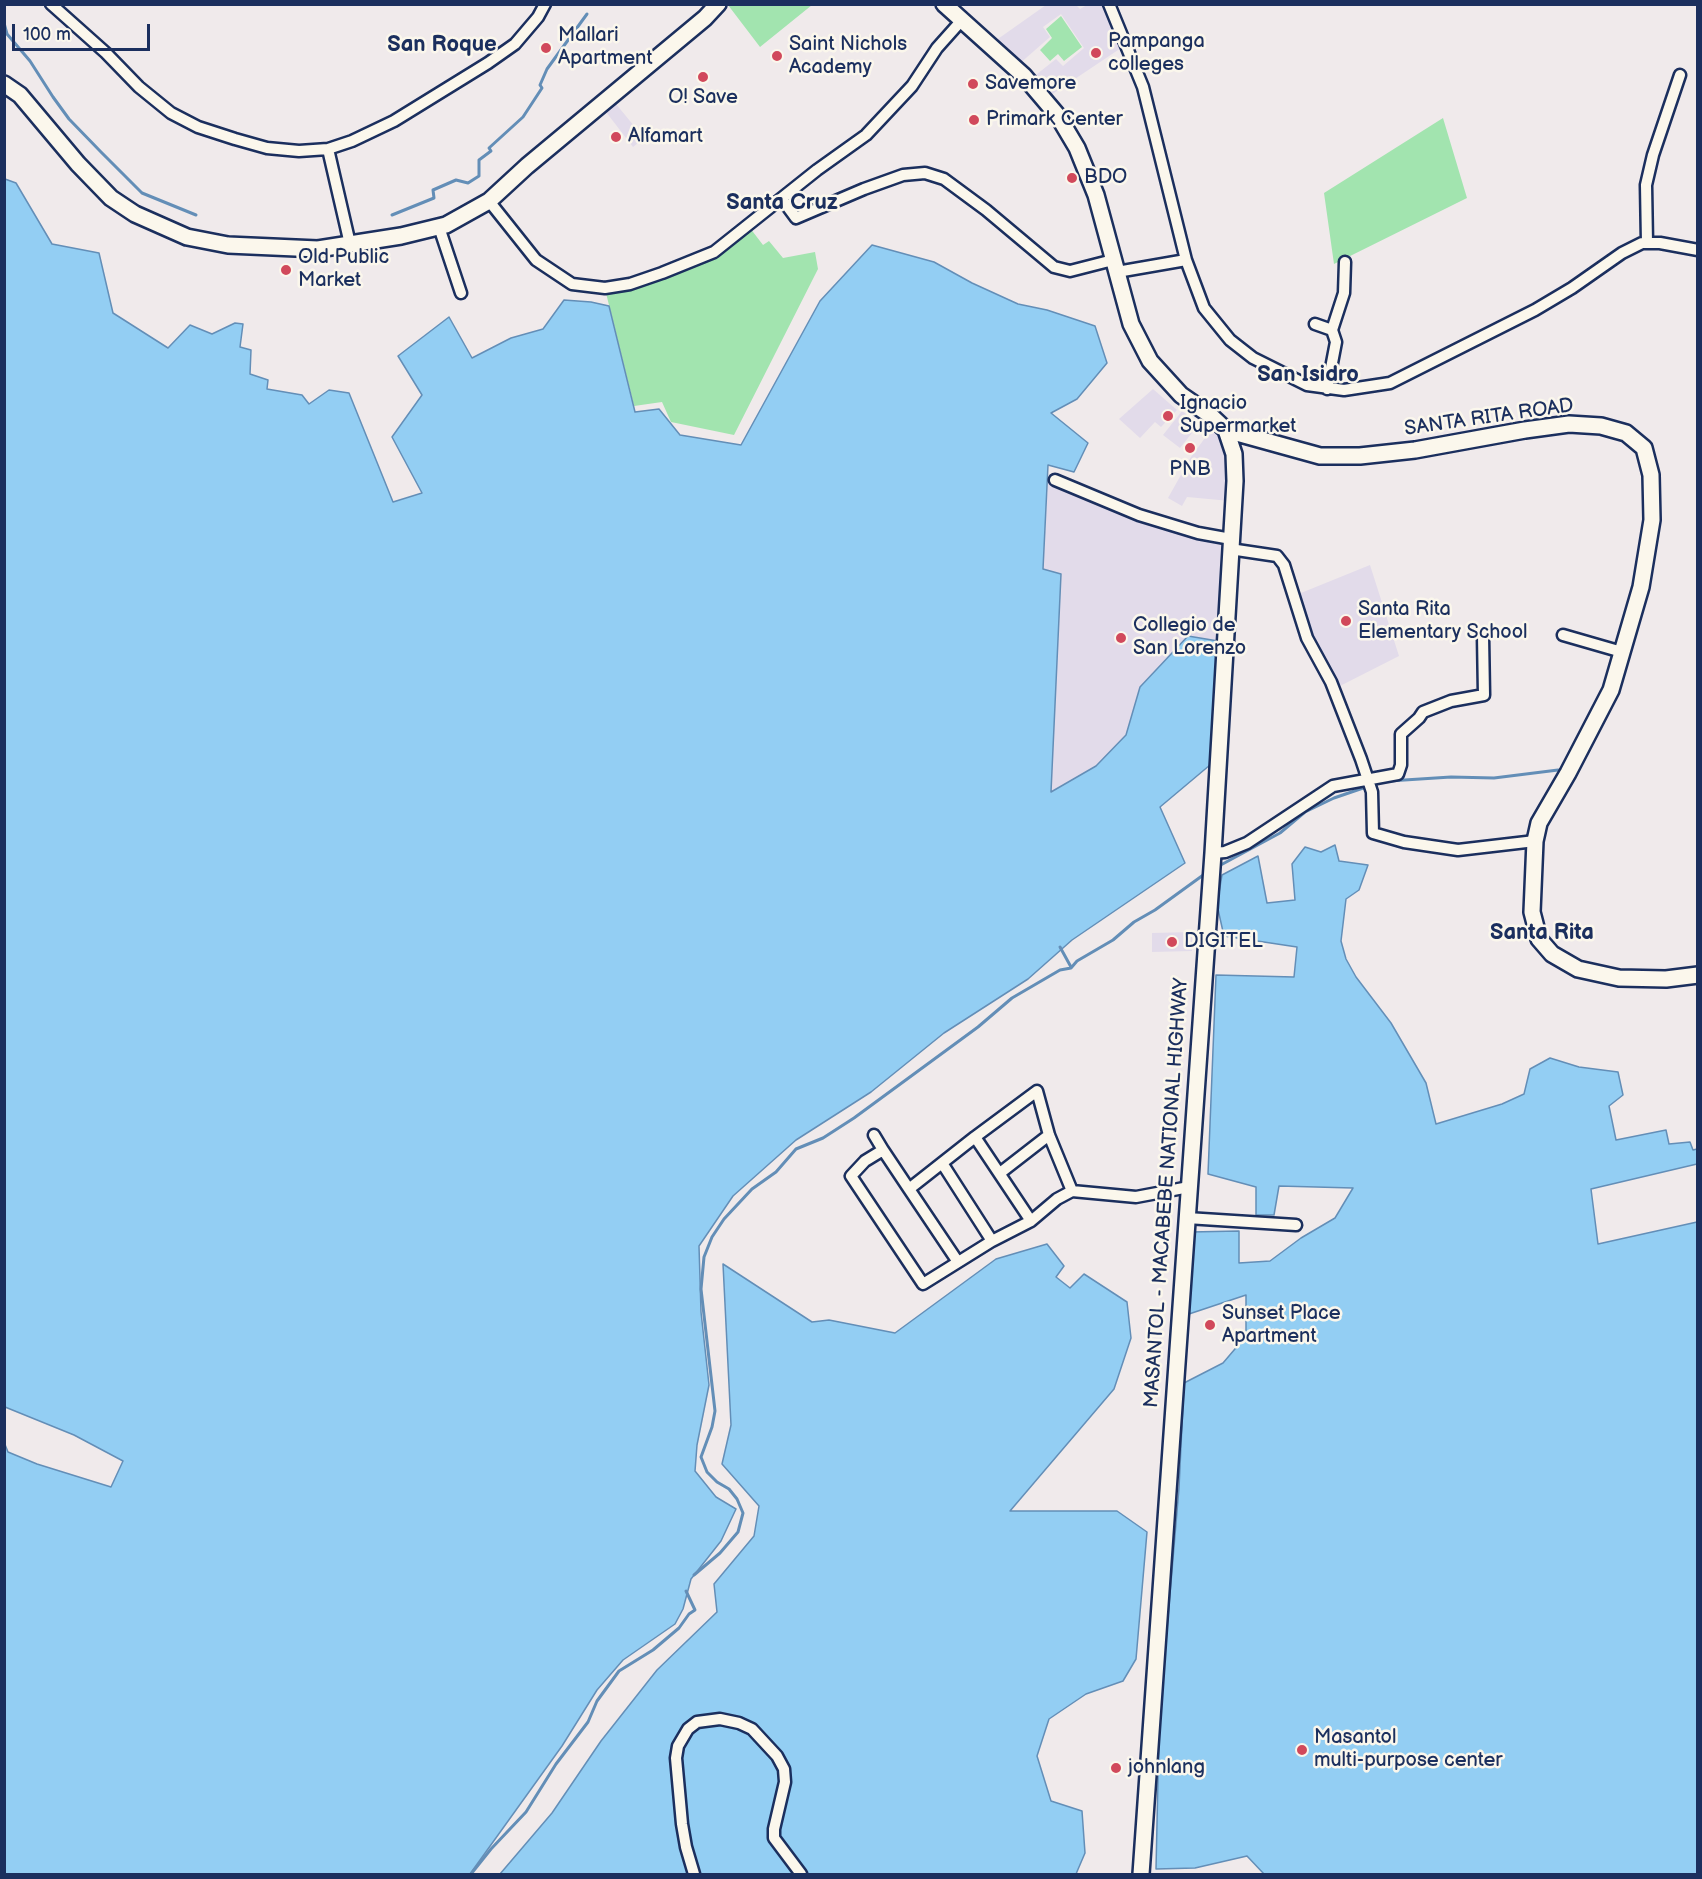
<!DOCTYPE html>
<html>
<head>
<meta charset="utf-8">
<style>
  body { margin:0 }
  #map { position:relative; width:1702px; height:1879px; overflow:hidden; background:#f0eaeb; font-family:"Balsamiq Sans",sans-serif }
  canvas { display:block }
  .frame { position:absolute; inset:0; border:6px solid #1b2f5e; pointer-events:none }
  .scale { position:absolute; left:12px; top:24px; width:138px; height:27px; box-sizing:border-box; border:3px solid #1b2f5e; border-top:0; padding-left:8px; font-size:18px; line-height:21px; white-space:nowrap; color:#1b2f5e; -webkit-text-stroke:4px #fbf7ec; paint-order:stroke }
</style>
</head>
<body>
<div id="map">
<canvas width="1702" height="1879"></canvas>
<div class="frame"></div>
<div class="scale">100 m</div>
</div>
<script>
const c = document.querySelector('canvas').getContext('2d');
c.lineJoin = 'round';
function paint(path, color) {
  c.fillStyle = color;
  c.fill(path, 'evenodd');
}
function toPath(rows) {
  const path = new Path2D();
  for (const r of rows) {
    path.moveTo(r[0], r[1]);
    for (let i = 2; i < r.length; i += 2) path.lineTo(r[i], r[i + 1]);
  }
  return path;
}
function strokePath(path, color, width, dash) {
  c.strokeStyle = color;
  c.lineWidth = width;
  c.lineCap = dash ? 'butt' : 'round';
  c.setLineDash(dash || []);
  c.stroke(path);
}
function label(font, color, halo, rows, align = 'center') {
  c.font = font + ' "Balsamiq Sans",sans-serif';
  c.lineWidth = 5;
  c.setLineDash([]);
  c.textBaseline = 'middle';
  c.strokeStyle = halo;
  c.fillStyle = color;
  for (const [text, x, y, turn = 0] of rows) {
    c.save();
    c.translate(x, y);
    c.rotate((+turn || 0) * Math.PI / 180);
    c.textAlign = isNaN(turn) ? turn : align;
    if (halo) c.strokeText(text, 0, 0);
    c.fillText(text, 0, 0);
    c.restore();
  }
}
paint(toPath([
  [1102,4,1124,46,1048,97,1032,78,1056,59,1063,66,1084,48,1061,14,1043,27,1050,37,1018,65,995,41,1046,5,1076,5,1080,9,1087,5],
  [616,104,644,138,633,147,606,112],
  [1153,389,1177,410,1161,427,1155,422,1140,438,1119,419],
  [1182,411,1199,424,1180,448,1163,435],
  [1213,427,1227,447,1230,501,1187,497,1182,506,1168,498,1191,457],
  [1048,479,1147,523,1223,542,1224,601,1218,641,1187,636,1140,687,1126,735,1096,766,1051,793,1061,574,1043,569],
  [1370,565,1399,656,1336,688,1310,643,1296,595],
  [1192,932,1192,951,1152,952,1152,933]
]), '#e2dbea');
paint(toPath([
  [728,5,728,4,812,5,760,47],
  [1061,16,1082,47,1064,61,1058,54,1050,61,1040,50,1052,38,1046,29],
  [1443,118,1467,198,1334,264,1324,193],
  [750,228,763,245,769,241,783,258,815,252,818,269,734,435,671,422,662,402,634,406,606,293,647,284]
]), '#a2e4af');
const water = toPath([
  [5,179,16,183,52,244,99,253,113,313,168,348,190,325,212,334,235,323,243,324,240,347,251,350,250,374,268,380,267,389,302,395,309,404,329,390,349,393,393,502,422,493,392,437,422,395,398,356,449,317,472,358,511,338,543,329,564,300,591,302,609,306,635,412,659,409,680,435,741,445,820,301,872,245,934,262,972,283,1018,304,1047,310,1095,326,1107,363,1077,399,1051,413,1088,443,1074,472,1048,465,1043,569,1061,574,1051,792,1096,766,1126,735,1140,687,1188,636,1218,641,1210,765,1160,807,1185,863,1072,940,1028,979,944,1033,871,1092,796,1140,733,1196,699,1246,701,1312,709,1385,697,1445,695,1471,716,1497,736,1509,721,1541,691,1579,683,1609,675,1624,623,1660,597,1690,562,1746,470,1874,5,1874,4,1442,8,1452,37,1464,111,1487,123,1461,74,1435,5,1407,5,179],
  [1335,845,1339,861,1368,865,1359,890,1346,899,1341,941,1346,959,1356,977,1391,1023,1426,1083,1436,1124,1502,1104,1524,1094,1530,1069,1550,1058,1579,1067,1618,1072,1623,1095,1609,1106,1616,1140,1666,1130,1669,1144,1690,1142,1693,1150,1697,1149,1697,1164,1591,1189,1598,1244,1697,1222,1697,1874,1264,1874,1247,1856,1195,1868,1156,1869,1160,1688,1165,1653,1179,1488,1184,1383,1223,1363,1246,1336,1246,1295,1186,1315,1190,1232,1239,1231,1239,1263,1270,1261,1301,1238,1335,1218,1353,1188,1279,1186,1274,1215,1256,1215,1256,1187,1208,1174,1216,975,1294,977,1297,947,1224,936,1217,905,1222,875,1258,856,1267,903,1295,900,1292,864,1305,847,1321,852,1335,845],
  [1047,1244,1064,1266,1056,1277,1070,1288,1084,1274,1127,1302,1131,1338,1114,1389,1010,1511,1117,1511,1147,1532,1136,1659,1123,1681,1086,1694,1049,1719,1037,1756,1051,1801,1082,1811,1085,1853,1076,1874,500,1874,552,1813,601,1741,657,1670,717,1612,714,1584,754,1536,759,1506,722,1464,731,1425,723,1264,812,1322,829,1320,895,1333,996,1259,1047,1244]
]);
paint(water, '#93cef3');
strokePath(water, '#638eb7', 1.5);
strokePath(toPath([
  [4,23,7,34,30,61,53,97,69,119,101,152,142,193,196,215],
  [392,215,434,198,433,190,456,180,468,183,479,176,479,160,491,151,489,148,523,117,542,88,540,85,547,69,587,14],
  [1389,781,1451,777,1494,778,1558,770],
  [1217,867,1280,833,1305,812,1334,798,1369,786],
  [1060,947,1071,967],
  [694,1575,720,1553,738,1532,743,1513,737,1499,729,1489,717,1482,707,1472,701,1457,712,1427,715,1411,701,1289,704,1257,712,1237,724,1219,752,1189,776,1172,796,1149,823,1138,854,1118,978,1027,1012,998,1060,970,1071,968,1077,961,1113,940,1134,922,1155,910,1206,873],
  [471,1874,491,1849,526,1812,556,1764,588,1722,597,1701,619,1671,653,1650,679,1628,689,1614,695,1610,686,1591]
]), '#638eb7', 3);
const street = toPath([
  [51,4,106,53,139,87,171,113,198,127,235,139,267,148,299,151,328,149,352,141,394,121,488,63,515,44,538,17,545,4],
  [1109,4,1143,87,1186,260,1204,308,1230,340,1253,358,1307,385,1344,390,1390,383,1535,310,1572,288,1622,253,1642,243,1660,243,1698,250],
  [328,149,350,244],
  [782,199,796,218,864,189,903,175,925,173,944,179,986,210,1054,267,1070,271,1113,260],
  [489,201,536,260,572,284,605,288,630,284,662,273,714,252,817,170,866,135,912,86,937,48,962,20],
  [439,227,461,293],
  [1647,243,1646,185,1653,155,1680,75],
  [1117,272,1186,260],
  [1315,324,1332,330],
  [1327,389,1336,342,1332,330,1344,293,1345,262],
  [1055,480,1139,515,1198,533,1231,539],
  [1230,549,1277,556,1284,565,1307,638,1331,682,1361,759,1372,792,1373,833,1404,842,1458,850,1535,841],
  [1563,635,1622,652],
  [1213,853,1225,852,1247,843,1333,786,1398,774,1401,765,1401,734,1419,718,1423,712,1451,701,1484,695,1483,636],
  [874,1135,883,1150],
  [975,1137,1031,1221],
  [942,1163,992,1241],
  [1000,1173,1049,1135],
  [909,1189,958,1262],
  [1072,1191,1049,1135,1037,1091,975,1137,909,1189,883,1150,865,1161,851,1176,923,1284,992,1241,1031,1221,1057,1199,1072,1191,1136,1197,1189,1187],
  [1187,1218,1296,1225],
  [694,1874,686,1847,682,1824,676,1758,678,1746,688,1729,697,1722,720,1719,739,1723,752,1729,777,1756,784,1769,785,1782,774,1829,774,1838,801,1874]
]);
const secondary = toPath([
  [944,4,1024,76,1058,116,1077,148,1096,195,1131,324,1150,361,1181,395,1210,415,1226,430,1234,454,1235,481,1213,853,1141,1874],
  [4,84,20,95,78,164,111,198,135,214,187,237,228,245,318,249,401,236,446,225,489,201,527,166,705,18,718,4],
  [1226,430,1320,456,1360,456,1415,450,1525,430,1569,424,1601,426,1626,433,1644,448,1651,475,1652,520,1641,587,1611,690,1568,773,1539,823,1535,841,1532,912,1539,939,1552,954,1578,969,1619,978,1666,979,1698,975]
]);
strokePath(street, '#1b2f5e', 15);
strokePath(secondary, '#1b2f5e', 20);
strokePath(street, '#fbf7ec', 10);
strokePath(secondary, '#fbf7ec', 15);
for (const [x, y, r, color] of [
  [546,48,6,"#d1495b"],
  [1096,53,6,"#d1495b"],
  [777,56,6,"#d1495b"],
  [703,77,6,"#d1495b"],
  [973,84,6,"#d1495b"],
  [974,120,6,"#d1495b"],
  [616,137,6,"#d1495b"],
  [1072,178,6,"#d1495b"],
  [286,270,6,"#d1495b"],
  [1168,416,6,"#d1495b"],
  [1190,448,6,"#d1495b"],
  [1346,621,6,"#d1495b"],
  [1121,638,6,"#d1495b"],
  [1172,942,6,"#d1495b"],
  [1210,1325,6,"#d1495b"],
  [1302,1750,6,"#d1495b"],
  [1116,1768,6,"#d1495b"]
]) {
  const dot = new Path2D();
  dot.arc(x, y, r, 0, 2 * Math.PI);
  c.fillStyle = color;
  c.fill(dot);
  strokePath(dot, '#fbf7ec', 2);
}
label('20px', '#1b2f5e', '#fbf7ec', [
  ["Mallari",558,36],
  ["Apartment",558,59],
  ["Pampanga",1108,42],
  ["colleges",1108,65],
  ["Saint Nichols",789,45],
  ["Academy",789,68],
  ["Savemore",985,84],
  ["O! Save",703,98,"center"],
  ["Primark Center",986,120],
  ["Alfamart",628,137],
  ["BDO",1084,178],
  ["Old Public",298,258],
  ["Market",298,281],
  ["Ignacio",1180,404],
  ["Supermarket",1180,427],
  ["PNB",1190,470,"center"],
  ["Santa Rita",1358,610],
  ["Elementary School",1358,633],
  ["Collegio de",1133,626],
  ["San Lorenzo",1133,649],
  ["DIGITEL",1184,942],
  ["Sunset Place",1222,1314],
  ["Apartment",1222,1337],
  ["Masantol",1314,1738],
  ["multi-purpose center",1314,1761],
  ["johnlang",1128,1768]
], 'left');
label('20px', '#1b2f5e', '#fbf7ec', [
  ["SANTA RITA ROAD",1489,418,-8],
  ["MASANTOL - MACABEBE NATIONAL HIGHWAY",1167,1193,-86]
]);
label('bold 22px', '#1b2f5e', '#fbf7ec', [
  ["San Roque",442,45],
  ["Santa Cruz",782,203],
  ["San Isidro",1308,375],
  ["Santa Rita",1542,933]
]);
</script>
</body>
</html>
